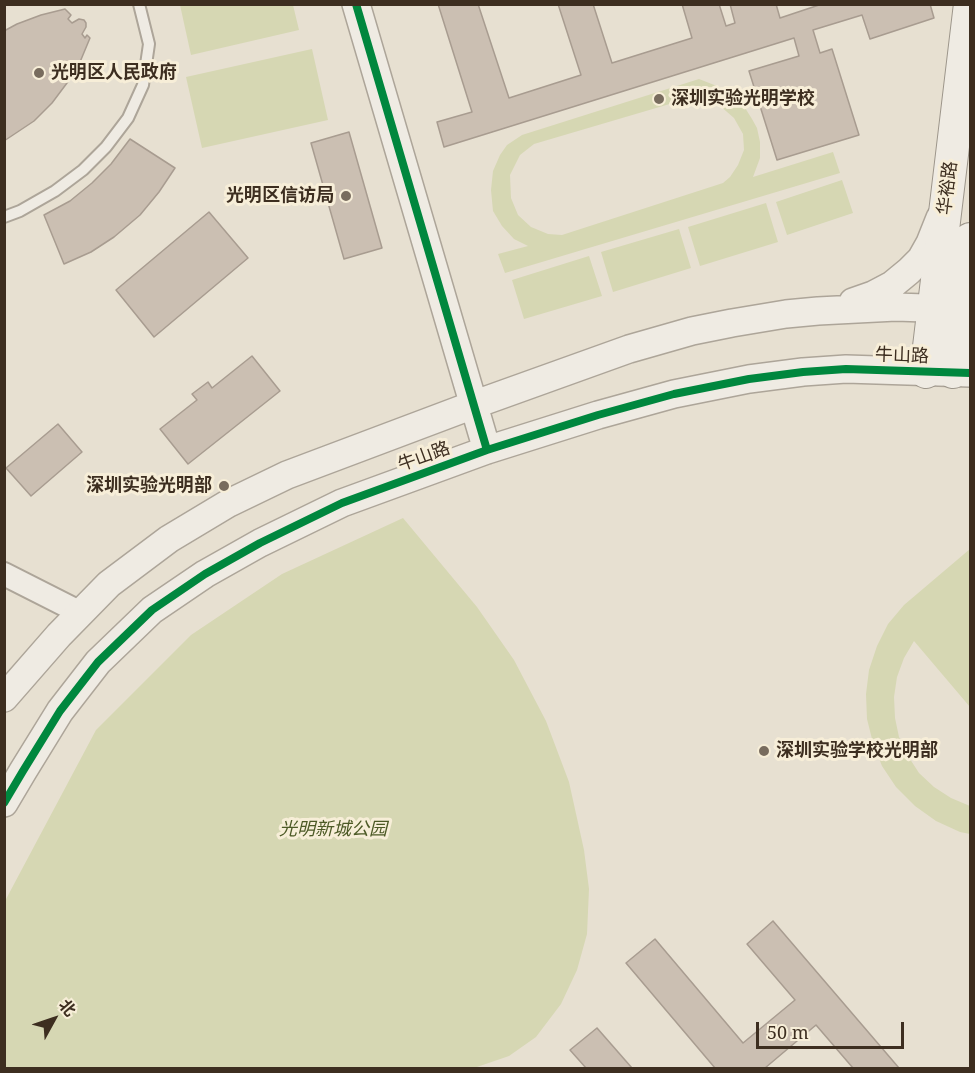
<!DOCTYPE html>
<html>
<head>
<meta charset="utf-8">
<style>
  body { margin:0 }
  #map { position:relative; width:975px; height:1073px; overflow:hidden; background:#e7e0d1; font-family:"Noto Serif","Noto Sans SC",serif }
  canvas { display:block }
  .frame { position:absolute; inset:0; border:6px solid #3d2e20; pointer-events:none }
  .north { position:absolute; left:24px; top:989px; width:60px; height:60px; -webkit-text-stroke:4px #f7eed8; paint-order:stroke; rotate:50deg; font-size:16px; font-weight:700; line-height:24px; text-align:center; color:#3d2e20 }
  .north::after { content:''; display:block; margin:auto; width:21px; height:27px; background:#3d2e20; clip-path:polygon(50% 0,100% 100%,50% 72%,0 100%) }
  .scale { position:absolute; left:756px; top:1022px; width:148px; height:27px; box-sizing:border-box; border:3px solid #3d2e20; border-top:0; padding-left:8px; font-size:18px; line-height:21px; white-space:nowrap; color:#3d2e20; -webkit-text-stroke:4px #f7eed8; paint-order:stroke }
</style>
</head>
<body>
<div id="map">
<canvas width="975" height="1073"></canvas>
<div class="frame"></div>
<div class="north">北</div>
<div class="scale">50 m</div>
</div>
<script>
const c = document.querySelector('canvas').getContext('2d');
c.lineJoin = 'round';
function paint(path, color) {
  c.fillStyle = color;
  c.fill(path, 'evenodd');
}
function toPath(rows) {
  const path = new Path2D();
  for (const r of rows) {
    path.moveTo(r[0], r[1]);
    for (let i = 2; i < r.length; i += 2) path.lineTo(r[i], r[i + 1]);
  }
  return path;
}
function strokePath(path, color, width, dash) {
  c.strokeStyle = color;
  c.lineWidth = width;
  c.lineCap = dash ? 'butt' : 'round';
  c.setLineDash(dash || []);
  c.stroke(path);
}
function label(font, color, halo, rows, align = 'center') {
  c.font = font + ' "Noto Serif","Noto Sans SC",serif';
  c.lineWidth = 6;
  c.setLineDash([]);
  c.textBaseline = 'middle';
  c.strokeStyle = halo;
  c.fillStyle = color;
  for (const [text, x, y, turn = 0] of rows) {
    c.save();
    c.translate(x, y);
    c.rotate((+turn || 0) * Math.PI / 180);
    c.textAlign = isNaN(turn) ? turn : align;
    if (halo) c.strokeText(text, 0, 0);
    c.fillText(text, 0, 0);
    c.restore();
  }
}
paint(toPath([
  [180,5,293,5,299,30,191,55],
  [312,49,328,120,202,148,186,77],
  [699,79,727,90,742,103,752,119,757,128,760,142,760,158,753,177,833,152,840,173,505,273,498,254,528,246,514,239,502,226,493,211,491,190,493,171,500,155,507,145,522,135],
  [690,98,706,98,719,105,734,118,743,134,744,150,738,165,730,177,723,183,562,235,548,234,531,227,518,215,511,198,510,175,520,155,534,144],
  [842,180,853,213,787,235,776,202],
  [766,203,778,242,700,266,688,227],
  [679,229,691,268,613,292,601,252],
  [589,256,602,296,524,319,512,280],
  [403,518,477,607,514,660,546,721,569,782,584,850,589,889,587,934,577,970,561,1004,536,1037,509,1056,474,1068,5,1068,5,901,96,730,191,635,282,574],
  [970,549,970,707,914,641,904,658,897,677,894,697,895,718,899,737,908,756,919,773,934,787,951,798,970,806,970,834,960,832,936,821,915,806,896,787,882,766,873,743,867,719,866,694,869,670,877,646,888,624,904,605]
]), '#d6d7b3');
const building = toPath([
  [438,4,478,4,509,98,581,75,558,4,593,4,612,63,692,38,682,4,719,4,726,26,735,23,730,4,776,4,780,18,822,4,930,4,934,18,870,39,862,15,813,30,820,53,832,49,859,135,777,160,749,71,799,56,794,38,444,147,437,122,472,112,438,4],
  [65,9,71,15,68,19,72,23,79,19,84,20,86,23,86,27,82,34,85,38,87,35,90,38,80,62,67,83,52,103,34,121,4,141,4,31,17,24,41,15,65,9],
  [349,132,382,248,344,259,311,143,349,132],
  [130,139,175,168,159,192,140,215,114,237,91,252,64,264,44,215,70,201,92,183,111,164,130,139],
  [209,212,248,258,154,337,116,290,209,212],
  [252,356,280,391,188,464,160,429,197,400,192,394,208,382,212,388,252,356],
  [58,424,82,452,31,496,6,468,58,424],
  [773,921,899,1068,853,1068,816,1025,765,1068,714,1068,715,1068,626,963,655,939,743,1043,795,1000,747,944,773,921],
  [597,1028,632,1068,586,1068,570,1050,597,1028]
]);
paint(building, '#cbbfb2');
strokePath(building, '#a89c90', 1.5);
const service = toPath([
  [4,217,20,211,55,191,83,170,106,147,128,118,143,85,149,44,139,4]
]);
const minor = toPath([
  [4,574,81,613]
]);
const tertiary = toPath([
  [356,4,487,450],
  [853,302,873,295,892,285,909,271,921,259,930,243,940,218],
  [4,698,59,635,109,584,169,539,229,503,287,475,473,405,629,349,692,331,732,323,786,314,818,311,896,307,954,309],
  [4,803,23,771,60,711,98,662,152,610,205,574,260,543,342,503,487,450,598,415,674,394,749,379,803,372,846,369,970,373]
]);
const secondary = toPath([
  [926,372,970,4],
  [953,372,964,268,970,239]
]);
strokePath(service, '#ada599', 14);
strokePath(minor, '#ada599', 26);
strokePath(tertiary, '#ada599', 30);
strokePath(secondary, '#9c958a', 34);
strokePath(service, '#efebe3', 10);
strokePath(minor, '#efebe3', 22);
strokePath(tertiary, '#efebe3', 27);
strokePath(secondary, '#efebe3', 32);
strokePath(toPath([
  [356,4,487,450],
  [4,803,23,771,60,711,98,662,152,610,205,574,260,543,342,503,487,450,598,415,674,394,749,379,803,372,846,369,970,373]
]), '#00873e', 8);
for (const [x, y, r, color] of [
  [39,73,6,"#786c5e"],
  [659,99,6,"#786c5e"],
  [346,196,6,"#786c5e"],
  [224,486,6,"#786c5e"],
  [764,751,6,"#786c5e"]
]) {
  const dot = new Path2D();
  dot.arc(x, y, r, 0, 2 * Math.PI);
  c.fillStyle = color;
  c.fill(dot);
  strokePath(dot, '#f7eed8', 2);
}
label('bold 18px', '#3d2e20', '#f7eed8', [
  ["光明区人民政府",51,73],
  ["深圳实验光明学校",671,99],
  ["光明区信访局",334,196,"right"],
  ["深圳实验光明部",212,486,"right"],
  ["深圳实验学校光明部",776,751]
], 'left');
label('18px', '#3d2e20', '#f7eed8', [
  ["华裕路",948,188,-83],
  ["牛山路",902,356,2],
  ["牛山路",424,457,-20]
]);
label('italic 18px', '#4d5a26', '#f7eed8', [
  ["光明新城公园",333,830]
]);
</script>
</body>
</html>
